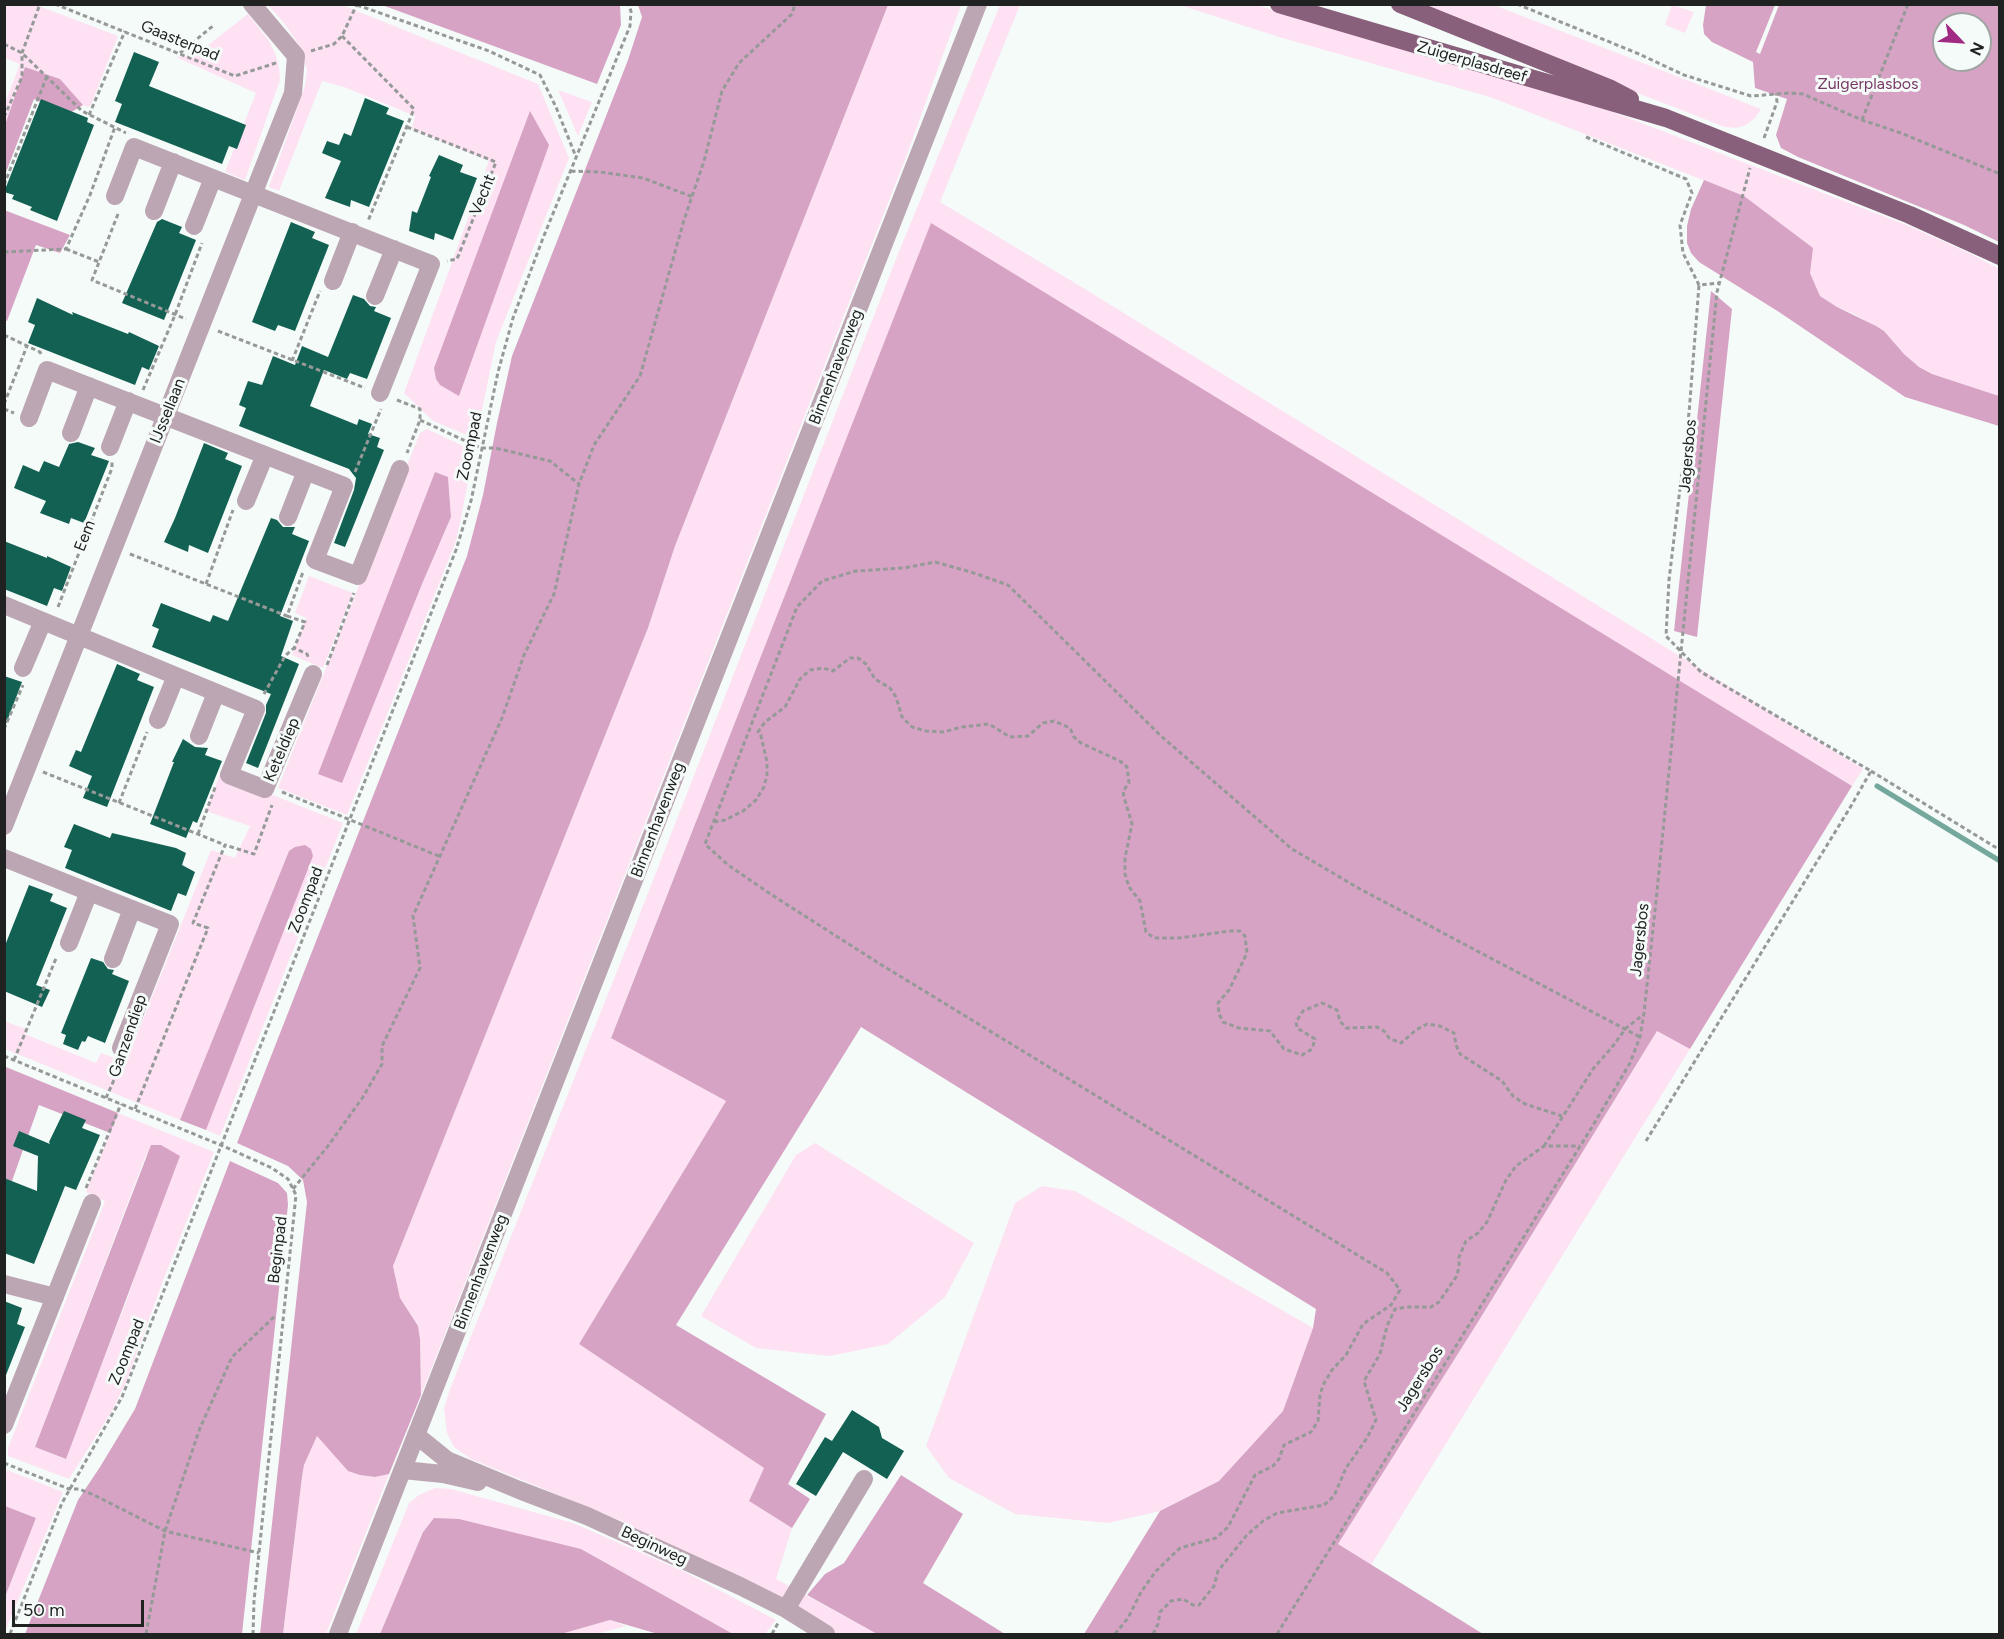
<!DOCTYPE html>
<html>
<head>
<meta charset="utf-8">
<style>
  body { margin:0 }
  #map { position:relative; width:2004px; height:1639px; overflow:hidden; background:#f5fbf9; font-family:Figtree,sans-serif }
  canvas { display:block }
  .frame { position:absolute; inset:0; border:6px solid #202222; pointer-events:none }
  .north { position:absolute; left:1932px; top:12px; width:60px; height:60px; box-sizing:border-box; background:#f5fbf9; border:2px solid #a0a4a3; border-radius:50%; rotate:115deg; font-size:16px; font-weight:700; line-height:24px; text-align:center; color:#202222 }
  .north::after { content:''; display:block; margin:auto; width:21px; height:27px; background:#a12a83; clip-path:polygon(50% 0,100% 100%,50% 72%,0 100%) }
  .scale { position:absolute; left:12px; top:1600px; width:132px; height:27px; box-sizing:border-box; border:3px solid #202222; border-top:0; padding-left:8px; font-size:18px; line-height:21px; white-space:nowrap; color:#202222; -webkit-text-stroke:4px #f5fbf9; paint-order:stroke }
</style>
</head>
<body>
<div id="map">
<canvas width="2004" height="1639"></canvas>
<div class="frame"></div>
<div class="north">N</div>
<div class="scale">50 m</div>
</div>
<script>
const c = document.querySelector('canvas').getContext('2d');
c.lineJoin = 'round';
function paint(path, color) {
  c.fillStyle = color;
  c.fill(path, 'evenodd');
}
function toPath(rows) {
  const path = new Path2D();
  for (const r of rows) {
    path.moveTo(r[0], r[1]);
    for (let i = 2; i < r.length; i += 2) path.lineTo(r[i], r[i + 1]);
  }
  return path;
}
function strokePath(path, color, width, dash) {
  c.strokeStyle = color;
  c.lineWidth = width;
  c.lineCap = dash ? 'butt' : 'round';
  c.setLineDash(dash || []);
  c.stroke(path);
}
function label(font, color, halo, rows, align = 'center') {
  c.font = font + ' Figtree,sans-serif';
  c.lineWidth = 6;
  c.setLineDash([]);
  c.textBaseline = 'middle';
  c.strokeStyle = halo;
  c.fillStyle = color;
  for (const [text, x, y, turn = 0] of rows) {
    c.save();
    c.translate(x, y);
    c.rotate((+turn || 0) * Math.PI / 180);
    c.textAlign = isNaN(turn) ? turn : align;
    if (halo) c.strokeText(text, 0, 0);
    c.fillText(text, 0, 0);
    c.restore();
  }
}
paint(toPath([
  [5,5,36,5,118,36,91,105,88,107,83,105,60,79,25,67,5,128,5,103,20,64,5,58],
  [268,5,342,5,538,84,569,158,496,342,477,434,469,436,433,421,404,393,489,161,412,129,415,116,344,87,322,81,279,191,269,187,305,86,307,70,299,45,284,23],
  [888,5,961,5,906,157,421,1395,420,1339,418,1326,400,1298,393,1266,648,628,675,546],
  [1000,5,1020,5,940,202,1075,283,1863,769,1852,786,931,224,611,1037,726,1101,579,1344,764,1468,749,1501,792,1528,776,1579,877,1634,838,1634,768,1594,624,1522,471,1459,454,1447,447,1433,444,1408,450,1389,630,939,898,254],
  [1180,5,1256,5,1600,107,1909,226,1969,253,1999,269,1999,396,1932,374,1919,367,1904,354,1884,331,1854,314,1837,307,1820,296,1810,273,1744,196,1490,97,1279,37],
  [1421,5,1494,5,1761,109,1755,118,1746,125,1736,128,1725,127,1560,63],
  [1672,5,1694,12,1685,33,1665,25],
  [248,14,269,41,275,53,279,67,280,80,245,180,225,172,256,93,176,57,192,55,203,49],
  [558,90,592,102,578,136],
  [427,429,474,451,461,518,456,541,347,815,278,788,420,433],
  [448,477,451,517,422,584],
  [309,576,353,593,323,668,292,655,306,618,295,613],
  [220,774,343,823,220,1136,206,1130,312,856,311,849,289,851,180,1120,5,1049,4,1021,26,1029,25,1034,96,1063,101,1053,126,1062,211,850,235,858,250,826,206,811],
  [1657,1031,1690,1049,1371,1565,1338,1544,1478,1322],
  [118,1113,214,1152,163,1281,126,1382,112,1411,69,1479,8,1456,8,1448,105,1201,86,1192],
  [147,1152,145,1247,128,1297,65,1459,35,1447],
  [815,1143,974,1243,945,1297,888,1344,830,1356,756,1348,701,1316,796,1155],
  [1042,1186,1075,1191,1313,1328,1283,1411,1219,1481,1160,1511,1108,1523,1015,1514,949,1478,926,1446,1015,1203],
  [317,1436,360,1475,375,1477,389,1474,326,1634,283,1634,302,1477,304,1465],
  [7,1470,63,1492,4,1634,5,1597,36,1518,5,1506,5,1477],
  [435,1488,451,1489,573,1523,683,1571,776,1620,765,1634,733,1634,581,1549,434,1518,423,1532,380,1634,356,1634,409,1503,419,1495],
  [610,1620,626,1626,596,1634,561,1634]
]), '#fee1f3');
paint(toPath([
  [382,5,620,5,621,25,597,84],
  [638,5,888,5,675,546,648,628,393,1266,400,1298,418,1326,420,1339,421,1395,389,1474,375,1477,360,1475,348,1471,317,1436,304,1465,302,1477,283,1634,260,1634,307,1202,303,1180,288,1166,237,1143,467,556,483,495,497,423,512,356,628,60,642,17],
  [1706,5,1775,5,1756,52,1760,54,1779,5,1999,5,1999,242,1964,225,1798,157,1781,148,1776,135,1787,99,1755,88,1753,62,1712,42,1704,34,1703,25],
  [1944,24,1980,24,1980,60,1944,60],
  [25,67,60,79,83,105,68,114,34,99,5,175,4,128],
  [530,111,549,145,459,396,440,385,436,379,434,368],
  [1704,180,1744,196,1813,248,1810,273,1820,296,1837,307,1876,326,1884,331,1904,354,1919,367,1932,374,1999,396,1999,426,1905,397,1779,312,1699,262,1691,253,1687,243,1687,226,1691,209],
  [4,210,70,235,60,253,36,245,7,321,4,320],
  [931,223,1852,786,1690,1049,1657,1031,1478,1322,1338,1544,1483,1634,1084,1634,1160,1511,1219,1481,1283,1411,1313,1328,1316,1309,861,1027,676,1325,826,1414,788,1484,810,1499,792,1528,749,1501,764,1468,579,1344,726,1101,611,1038],
  [1711,291,1732,309,1697,637,1674,631],
  [435,472,448,477,451,517,422,584,342,783,318,774],
  [305,845,311,849,313,856,206,1130,180,1120,289,851,295,847],
  [6,1067,118,1113,110,1133,39,1105,7,1195,4,1194,4,1071],
  [151,1145,161,1145,180,1156,66,1459,35,1447],
  [230,1161,278,1183,287,1193,288,1205,242,1634,25,1634,78,1500,100,1467,135,1409],
  [901,1475,963,1514,923,1583,1005,1634,877,1634,807,1595,825,1574,844,1563],
  [5,1506,36,1518,5,1597,4,1506],
  [434,1518,459,1519,581,1549,733,1634,658,1634,610,1620,561,1634,380,1634,423,1532]
]), '#d7a3c4');
strokePath(toPath([
  [1877,786,2000,861]
]), '#75a89c', 5);
paint(toPath([
  [134,52,159,62,149,86,246,125,237,149,229,146,222,164,115,122,122,104,115,101],
  [365,98,389,108,386,114,404,121,369,207,351,200,350,207,325,198,341,161,322,153,327,141,339,145,344,133,351,136],
  [41,99,88,118,87,122,94,125,57,221,30,210,32,207,12,199,14,195,4,192],
  [439,155,463,165,460,172,477,178,453,240,435,233,434,240,409,231,412,211,417,213,431,177,429,176],
  [162,219,182,227,179,233,196,240,164,320,122,303,157,222],
  [291,222,315,232,312,238,329,245,295,331,278,325,275,331,252,322],
  [353,295,364,299,370,306,376,307,374,311,391,318,367,379,350,373,347,379,324,370,310,406,357,425,359,419,372,424,368,434,380,438,377,447,384,450,345,547,334,543,354,490,356,478,349,469,239,426,246,408,239,405,248,381,262,385,273,356,295,365,302,346,328,357],
  [37,298,73,315,72,312,128,334,129,332,159,346,149,370,142,367,135,385,28,343,35,325,28,322],
  [78,442,95,448,91,455,109,461,84,523,71,518,69,524,40,513,46,501,14,488,23,465,39,472,44,461,59,467,69,444],
  [204,443,228,453,225,459,242,466,208,553,189,545,188,552,164,542,175,518],
  [271,518,277,520,283,527,295,527,292,534,309,541,280,616,293,621,281,656,299,664,258,768,246,763,266,713,266,705,271,694,152,647,159,629,152,626,161,603,210,622,213,615,228,621],
  [4,541,47,558,47,556,71,567,62,591,54,588,47,606,4,589],
  [117,664,140,674,137,680,154,687,107,807,83,798,92,776,69,766,76,750,81,752],
  [4,676,22,682,6,724,4,723],
  [183,739,195,747,208,748,205,755,222,761,197,823,193,821,186,838,150,824,174,762,172,762],
  [74,824,110,838,112,833,176,848,186,853,182,865,195,872,186,896,178,893,171,911,65,868,72,850,64,847],
  [29,885,53,894,50,901,67,908,36,985,50,990,42,1007,4,991,4,948],
  [91,958,103,962,108,969,114,970,112,974,129,981,105,1043,88,1036,85,1042,82,1041,78,1050,63,1044,66,1035,61,1033],
  [64,1111,86,1120,82,1128,100,1135,76,1190,65,1186,34,1264,4,1253,4,1178,37,1191,38,1156,13,1146,19,1131,50,1144,49,1142],
  [4,1301,22,1308,17,1324,25,1327,6,1375],
  [852,1410,879,1427,882,1438,904,1451,887,1479,843,1452,816,1496,796,1484,825,1437,832,1441]
]), '#136153');
strokePath(toPath([
  [55,4,235,76,279,62],
  [1517,4,1639,54,1684,75,1751,96,1789,93,1803,94,1862,120,1901,133,2000,174],
  [357,5,489,51,540,75,556,107,576,157],
  [342,36,414,109,368,221],
  [4,44,22,53,82,111,126,133],
  [311,51,334,44,342,36,357,4],
  [180,53,214,25],
  [89,115,125,31],
  [4,117,22,77,22,53,40,4],
  [1862,120,1908,4],
  [407,127,496,162,457,259,447,261],
  [1586,137,1686,179,1692,193,1680,225,1683,253,1699,285,1719,283],
  [1764,138,1777,102,1776,94],
  [571,171,600,172,643,178,693,197],
  [4,185,47,76],
  [118,214,92,280,186,319],
  [66,249,99,262],
  [4,252,66,249,90,195,115,127],
  [218,331,365,388],
  [4,335,40,352,41,354],
  [292,361,320,291],
  [143,390,175,315,202,243],
  [397,400,420,409,420,420,407,453],
  [4,404,27,346],
  [4,409,14,413],
  [420,420,481,448,495,448,550,461,579,484],
  [355,472,381,409],
  [130,554,287,616,303,572],
  [206,584,233,510],
  [58,607,112,468,112,462],
  [287,616,305,622,294,648,307,654,309,659],
  [327,665,354,593],
  [264,694,285,656,294,648],
  [4,729,23,685],
  [1871,771,2000,850],
  [43,772,225,845],
  [282,792,441,857],
  [119,803,147,732],
  [714,822,725,820,743,811,756,800,764,787,767,775,767,762,761,736,758,732,765,722,785,707,800,679,810,670,823,668,833,671,850,658,858,658,866,664,875,679,890,688,896,697,902,717,912,727,926,731,943,732,962,727,989,724,1010,737,1028,736,1043,723,1054,721,1070,728,1074,737,1081,743,1120,761,1127,767,1129,783,1123,791,1124,797,1132,824,1125,858,1125,874,1129,887,1140,901,1146,932,1154,938,1179,938,1230,931,1240,931,1245,936,1247,953,1229,990,1218,1003,1219,1014,1223,1022,1239,1028,1270,1031,1284,1049,1302,1055,1312,1049,1315,1039,1297,1028,1296,1022,1303,1011,1322,1003,1337,1010,1340,1021,1346,1028,1377,1027,1384,1031,1389,1038,1401,1043,1416,1030,1427,1024,1440,1026,1454,1033,1456,1045,1460,1054,1502,1081,1513,1096,1525,1104,1562,1116],
  [198,834,216,785],
  [4,1056,223,1146,272,1168,288,1179,296,1195,254,1601,253,1634],
  [14,1060,57,956],
  [106,1098,121,1064],
  [135,1109,208,928,193,923,225,845,254,854,272,805],
  [1646,1141,1851,806,1871,771,1701,672,1666,636,1669,580,1689,413,1699,285],
  [1544,1146,1593,1069,1613,1046,1626,1028,1643,1015],
  [86,1188,121,1104],
  [293,1189,328,1146,363,1097,382,1064,382,1046,420,968,413,916,502,718,524,655,554,594,579,484,594,445,640,376,684,220,704,161,722,91,739,63,792,14,795,4],
  [4,1463,69,1489,79,1489,94,1495,165,1531,259,1553],
  [10,1634,62,1503,122,1397,456,550,471,501,498,372,513,318,543,238,630,26,631,11,628,4],
  [146,1634,165,1531,200,1428,232,1357,276,1315],
  [772,1634,778,1623],
  [1115,1634,1128,1618,1141,1592,1156,1571,1180,1548,1216,1538,1228,1527,1255,1475,1273,1466,1279,1459,1284,1445,1311,1432,1318,1421,1320,1395,1323,1385,1332,1370,1346,1355,1363,1324,1391,1305,1400,1290,1387,1273,880,964,772,895,728,865,705,844,797,607,822,581,856,571,904,568,935,562,971,572,1008,585,1161,736,1292,849,1360,889,1640,1037],
  [1153,1634,1158,1624,1160,1612,1171,1601,1183,1599,1193,1605,1199,1605,1214,1586,1218,1571,1246,1536,1263,1521,1277,1513,1324,1505,1334,1496,1346,1468,1367,1438,1376,1420,1364,1381,1380,1354,1387,1326,1395,1309,1408,1307,1431,1307,1439,1302,1456,1277,1459,1268,1459,1257,1466,1241,1478,1233,1487,1222,1506,1180,1516,1166,1544,1146,1580,1146],
  [1277,1634,1592,1127,1630,1063,1640,1037,1644,1013,1656,901,1717,292,1750,168]
]), '#959998', 3, [4.5, 3]);
strokePath(toPath([
  [115,196,134,147,431,264,380,393],
  [154,211,173,162],
  [194,226,213,178],
  [333,281,352,232],
  [375,296,394,249],
  [29,418,47,370,344,486,315,560,358,576,400,469],
  [71,433,89,386],
  [110,447,128,401],
  [246,501,265,455],
  [288,517,306,471],
  [4,605,256,709,229,775,265,789,313,674],
  [23,668,43,621],
  [158,720,176,676],
  [199,736,216,693],
  [4,826,293,93,296,56,252,4],
  [4,858,89,892],
  [69,943,89,892,170,924,121,1048],
  [113,959,132,909],
  [4,1284,55,1297],
  [4,1425,92,1203],
  [416,1435,447,1460,519,1490,587,1516,740,1586,786,1609,826,1634],
  [403,1470,443,1474,478,1482],
  [786,1609,864,1479],
  [338,1634,978,4]
]), '#bda6b4', 18);
strokePath(toPath([
  [1279,4,1666,118,1910,215,2000,256],
  [1400,4,1609,88,1630,99]
]), '#89607b', 18);
label('16px', '#202222', '#f5fbf9', [
  ["Gaasterpad",180,41,22],
  ["Zuigerplasdreef",1472,62,16],
  ["Vecht",483,195,-68],
  ["Binnenhavenweg",836,367,-69],
  ["IJssellaan",168,411,-68],
  ["Zoompad",470,446,-78],
  ["Jagersbos",1688,456,-85],
  ["Eem",85,536,-69],
  ["Keteldiep",282,750,-67],
  ["Binnenhavenweg",658,820,-69],
  ["Zoompad",306,900,-69],
  ["Jagersbos",1640,940,-84],
  ["Ganzendiep",128,1036,-71],
  ["Beginpad",278,1250,-83],
  ["Binnenhavenweg",481,1272,-69],
  ["Zoompad",127,1352,-68],
  ["Jagersbos",1420,1379,-58],
  ["Beginweg",654,1546,25]
]);
label('16px', '#783965', '#f5fbf9', [
  ["Zuigerplasbos",1868,84]
]);
</script>
</body>
</html>
